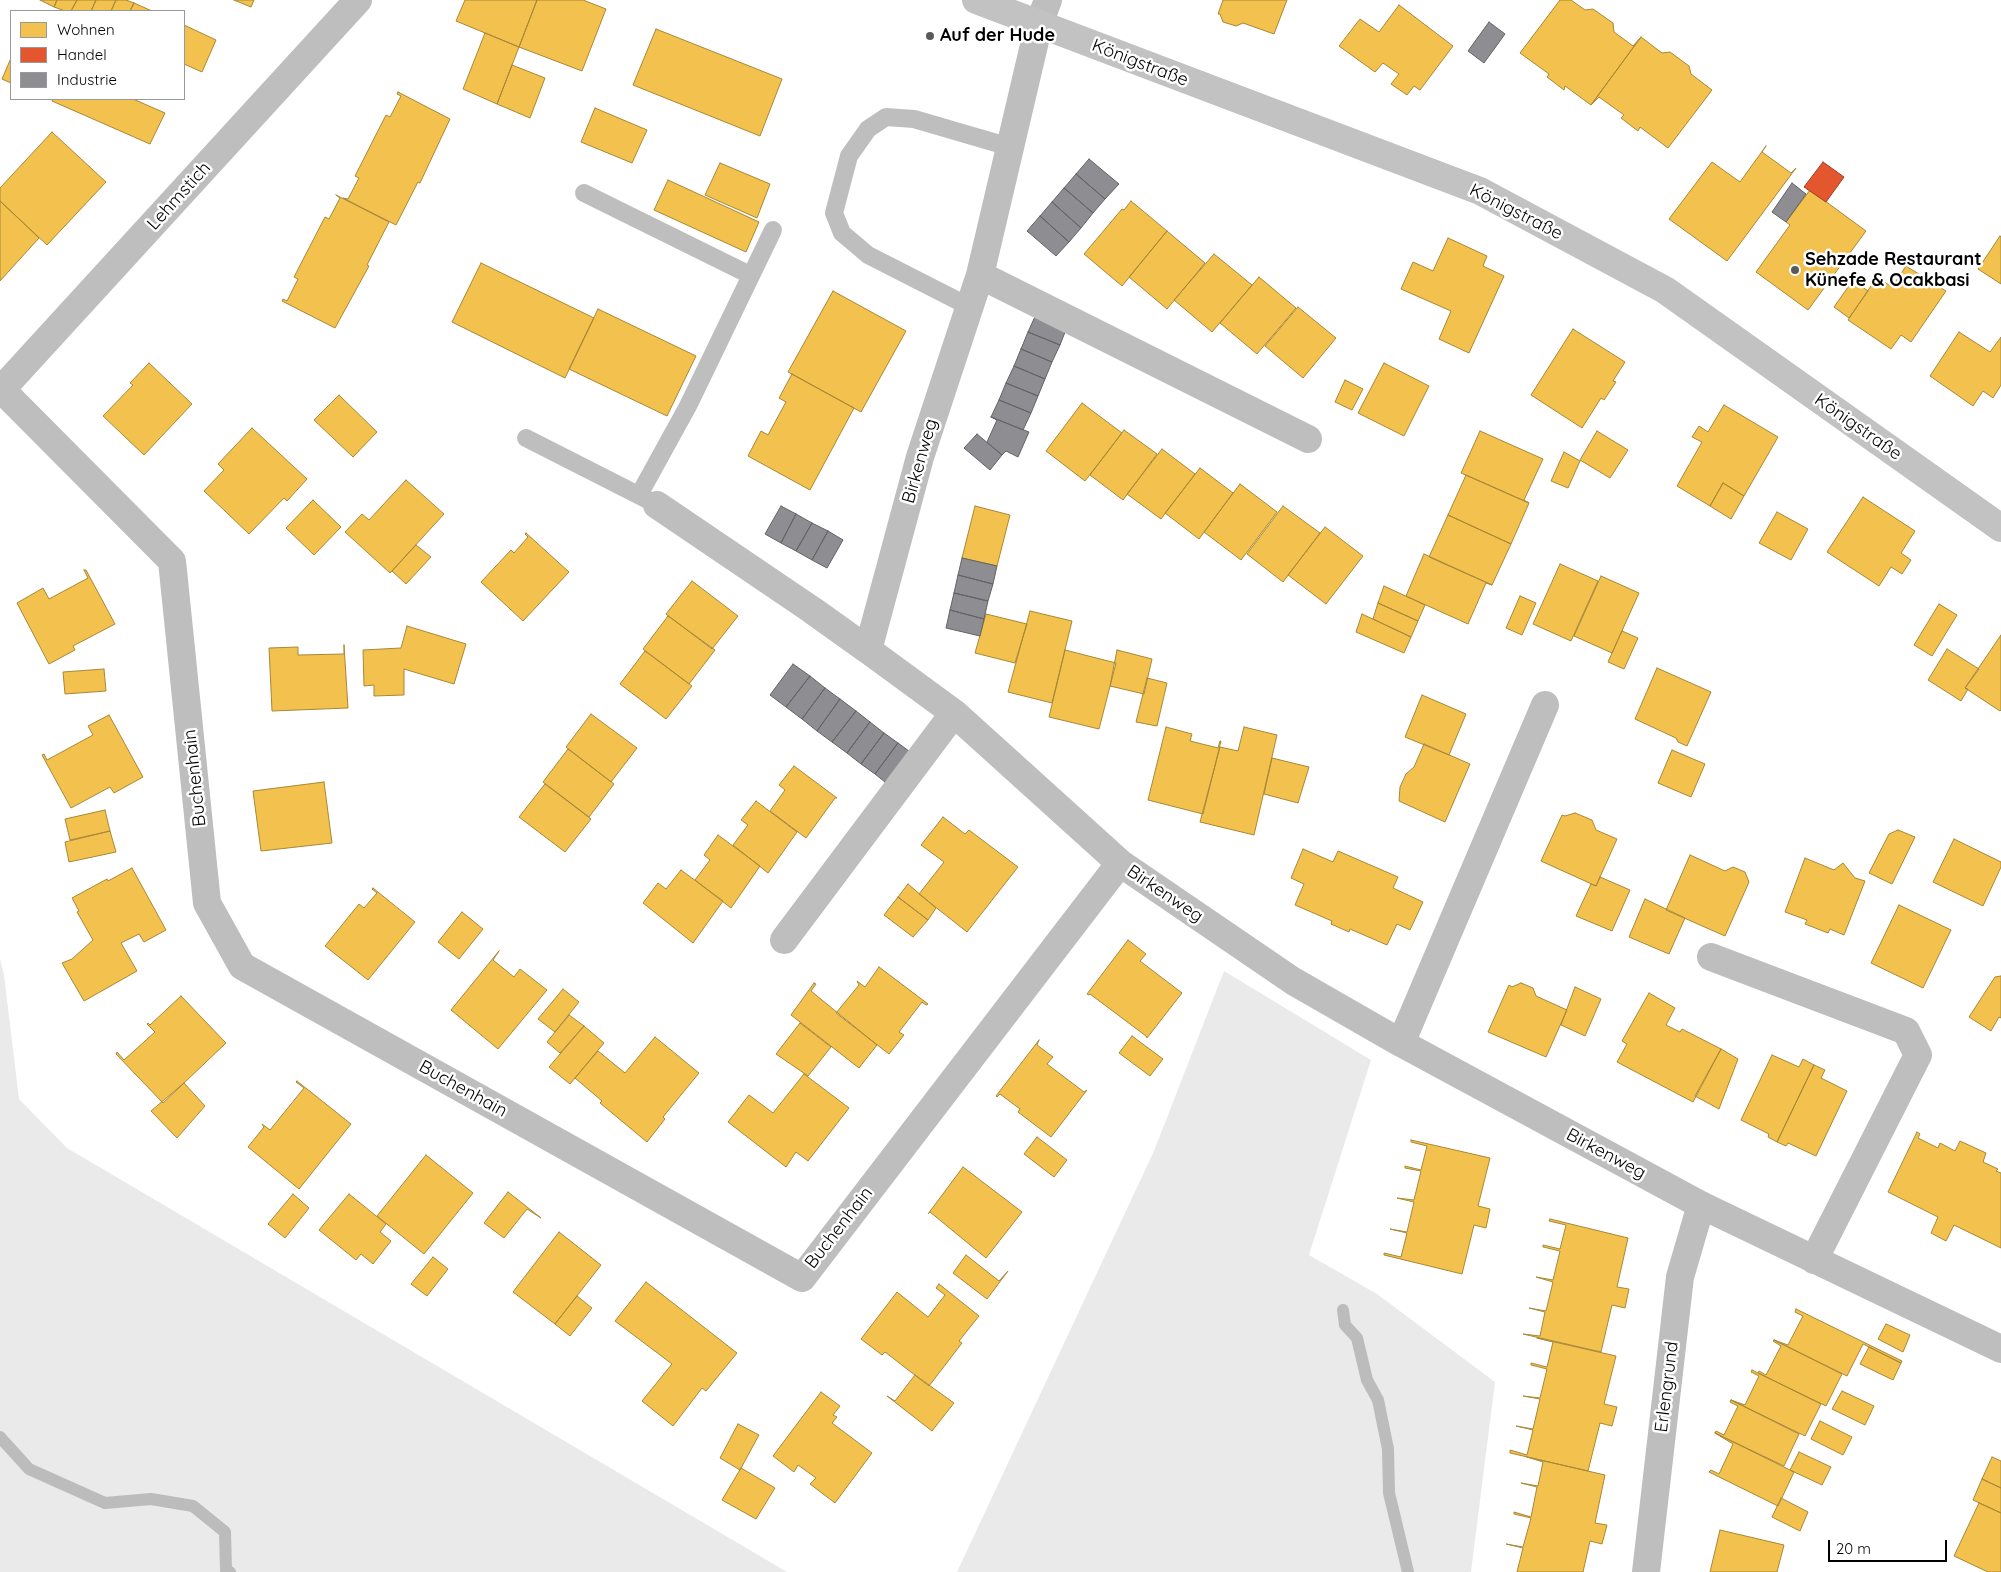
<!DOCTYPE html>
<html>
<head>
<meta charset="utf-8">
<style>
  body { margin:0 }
  #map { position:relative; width:2001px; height:1572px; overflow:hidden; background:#fff; font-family:Quicksand,sans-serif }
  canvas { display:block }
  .legend { position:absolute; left:10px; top:10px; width:175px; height:90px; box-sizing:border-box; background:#fff; border:1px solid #999; margin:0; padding:6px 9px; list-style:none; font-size:15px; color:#000 }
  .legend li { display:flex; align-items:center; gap:10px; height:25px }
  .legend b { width:25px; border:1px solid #999 }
  .scale { position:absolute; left:1828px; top:1540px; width:119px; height:22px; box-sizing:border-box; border:2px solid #000; border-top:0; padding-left:6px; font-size:15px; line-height:18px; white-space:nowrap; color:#000; -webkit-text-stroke:4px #fff; paint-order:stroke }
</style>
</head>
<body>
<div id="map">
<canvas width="2001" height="1572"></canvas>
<ul class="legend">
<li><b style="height:14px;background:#f2c14e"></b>Wohnen</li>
<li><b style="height:14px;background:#e4572e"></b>Handel</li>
<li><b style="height:14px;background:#8d8d92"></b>Industrie</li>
</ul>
<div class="scale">20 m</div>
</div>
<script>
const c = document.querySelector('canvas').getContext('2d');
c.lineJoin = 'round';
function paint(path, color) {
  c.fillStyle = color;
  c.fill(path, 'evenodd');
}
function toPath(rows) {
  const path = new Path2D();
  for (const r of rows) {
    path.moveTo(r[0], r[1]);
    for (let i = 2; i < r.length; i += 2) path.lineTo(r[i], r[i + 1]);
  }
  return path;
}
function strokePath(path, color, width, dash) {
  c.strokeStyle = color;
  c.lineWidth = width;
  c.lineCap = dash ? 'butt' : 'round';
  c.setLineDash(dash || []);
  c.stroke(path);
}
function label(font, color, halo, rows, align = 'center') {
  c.font = font + ' Quicksand,sans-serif';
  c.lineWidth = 5;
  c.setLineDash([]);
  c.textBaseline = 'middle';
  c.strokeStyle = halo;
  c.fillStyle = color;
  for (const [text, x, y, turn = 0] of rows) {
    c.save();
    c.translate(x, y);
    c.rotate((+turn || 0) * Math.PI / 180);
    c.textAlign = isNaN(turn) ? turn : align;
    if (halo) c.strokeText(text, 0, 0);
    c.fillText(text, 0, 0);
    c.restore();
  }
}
paint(toPath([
  [0,959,4,975,19,1099,67,1148,787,1572,0,1572],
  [1224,971,1371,1060,1309,1255,1377,1294,1495,1382,1471,1572,957,1572,1154,1151]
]), '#eaeaea');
const homes = toPath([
  [40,0,57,0,54,7,40,0],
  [57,0,77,0,71,11,65,11,54,7,57,0],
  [77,0,96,0,91,11,71,11,77,0],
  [96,0,116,0,111,11,91,11,96,0],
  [116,0,126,0,134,3,130,11,111,11,116,0],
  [234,0,254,0,251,7,234,0],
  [465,0,537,0,519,47,456,21,465,0],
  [537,0,583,0,606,9,582,71,519,47,537,0],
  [1223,0,1287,0,1274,34,1243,23,1236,26,1223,22,1220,14,1218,14,1223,0],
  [1560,0,1571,0,1585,10,1593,9,1613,23,1614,32,1633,46,1641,37,1591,105,1565,86,1564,90,1547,77,1549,74,1520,53,1560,0],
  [134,3,152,11,130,11,134,3],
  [1399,5,1453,46,1420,90,1414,86,1407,95,1391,84,1399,74,1383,63,1375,72,1339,46,1360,19,1379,32,1399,5],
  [184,25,216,40,202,72,184,64,184,25],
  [656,29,782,79,760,136,633,85,656,29],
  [485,33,519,47,497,104,463,89,485,33],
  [1641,37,1662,53,1670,52,1689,66,1691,74,1712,90,1668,148,1640,127,1638,131,1621,118,1624,115,1599,97,1591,105,1641,37],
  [11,58,11,83,2,79,11,58],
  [512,65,545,78,530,118,497,104,512,65],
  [398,92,450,119,420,183,418,182,396,225,343,198,348,199,359,178,355,176,386,115,390,117,401,96,397,94,398,92],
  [53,99,133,99,165,113,150,144,52,101,53,99],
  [595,108,647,130,632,163,581,142,595,108],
  [52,132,106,182,47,245,0,201,0,188,52,132],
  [1766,146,1762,152,1791,173,1796,168,1727,261,1669,219,1712,162,1740,182,1766,146],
  [720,163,770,184,757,218,705,195,720,163],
  [668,180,759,222,746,252,654,210,668,180],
  [1810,190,1866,231,1808,310,1756,272,1790,225,1786,222,1810,190],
  [336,195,389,222,367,265,369,266,335,328,282,301,283,299,287,301,298,279,294,277,325,217,329,219,340,198,336,195],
  [0,201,39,238,0,281,0,201],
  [1131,201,1167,231,1122,286,1084,254,1122,209,1124,210,1131,201],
  [1167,231,1205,263,1167,309,1129,277,1167,231],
  [2000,236,2001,237,2001,284,1978,269,2000,236],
  [1448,238,1487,256,1483,266,1504,276,1469,353,1439,339,1451,311,1401,289,1413,262,1433,271,1448,238],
  [1214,254,1252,285,1212,332,1174,300,1214,254],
  [481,263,594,318,565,378,452,322,481,263],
  [1906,266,1946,291,1911,342,1901,335,1891,349,1848,320,1877,277,1892,287,1906,266],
  [1259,277,1296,308,1257,354,1220,323,1259,277],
  [1853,280,1868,291,1849,318,1834,307,1853,280],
  [833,291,906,331,861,412,788,372,833,291],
  [1298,307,1336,338,1303,378,1265,346,1298,307],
  [598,309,696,356,667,416,569,369,598,309],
  [1573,329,1625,362,1613,381,1616,382,1604,400,1601,398,1582,428,1531,395,1573,329],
  [1959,332,1990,352,2001,337,2001,385,1993,398,1983,391,1973,406,1930,376,1959,332],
  [149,363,192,404,144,455,103,416,133,385,130,383,149,363],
  [1384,363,1429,386,1404,436,1358,413,1384,363],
  [792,374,854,408,810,490,748,456,761,431,768,435,786,402,779,398,792,374],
  [1345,380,1363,389,1352,410,1335,402,1345,380],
  [339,395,377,432,353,457,314,420,339,395],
  [1082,403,1122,433,1085,481,1046,451,1082,403],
  [1724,405,1778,437,1744,496,1723,483,1710,506,1677,486,1702,442,1692,437,1699,426,1708,432,1724,405],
  [252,428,307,479,287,501,284,498,249,534,204,491,224,470,218,464,252,428],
  [1124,430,1157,454,1123,500,1090,475,1124,430],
  [1480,431,1543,459,1524,500,1529,503,1461,473,1480,431],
  [1597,431,1628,450,1610,478,1580,460,1597,431],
  [1162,449,1195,474,1161,519,1127,494,1162,449],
  [1564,452,1580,461,1568,488,1551,481,1564,452],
  [1200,468,1233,493,1199,539,1165,513,1200,468],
  [1466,475,1529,503,1511,544,1448,515,1466,475],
  [406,480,444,514,390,573,345,532,362,514,369,520,406,480],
  [1723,483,1744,496,1731,519,1710,506,1723,483],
  [1240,484,1277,512,1241,560,1204,532,1240,484],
  [1863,497,1915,531,1901,553,1911,560,1902,574,1891,567,1879,586,1827,552,1863,497],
  [313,500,341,527,314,555,286,528,313,500],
  [975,506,1010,515,997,566,962,558,975,506],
  [1283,506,1320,533,1283,582,1247,554,1283,506],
  [1777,512,1808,529,1791,560,1759,543,1777,512],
  [1448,515,1511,544,1492,585,1429,557,1448,515],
  [1325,527,1363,556,1326,604,1288,575,1325,527],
  [526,533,569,572,523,621,481,582,511,550,514,553,528,537,525,534,526,533],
  [416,545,431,557,406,584,392,571,416,545],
  [1424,554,1492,585,1486,583,1468,624,1406,596,1424,554],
  [1560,564,1598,581,1571,641,1533,624,1560,564],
  [84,570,86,570,115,624,73,646,75,650,49,664,17,603,43,588,49,599,88,578,84,570],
  [1601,576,1639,593,1612,653,1574,636,1601,576],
  [692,581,738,616,712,649,666,614,692,581],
  [1384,586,1425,605,1418,621,1378,603,1384,586],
  [1520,596,1536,603,1522,635,1506,628,1520,596],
  [1378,603,1418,621,1411,637,1373,619,1378,603],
  [1939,604,1957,615,1932,656,1914,645,1939,604],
  [1030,611,1072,621,1052,703,1008,692,1030,611],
  [986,614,1027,624,1015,663,975,653,986,614],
  [1362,614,1411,637,1404,653,1356,632,1362,614],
  [668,616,715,650,689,684,643,649,668,616],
  [407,626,466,644,454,684,404,669,404,695,374,696,374,685,364,686,363,650,401,648,407,626],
  [1622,631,1638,638,1624,669,1608,662,1622,631],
  [2001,635,2001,710,2000,711,1965,688,2001,635],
  [344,645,348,708,272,711,269,648,298,647,298,655,344,654,344,645],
  [1947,649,1979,669,1965,688,1968,689,1961,701,1928,680,1947,649],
  [1065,650,1116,663,1099,729,1049,717,1065,650],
  [1117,650,1152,659,1144,694,1110,686,1117,650],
  [645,651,692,686,666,719,620,684,645,651],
  [1657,668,1711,692,1687,746,1678,742,1676,738,1635,719,1657,668],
  [104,669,106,691,65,694,63,672,104,669],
  [1147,678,1167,683,1157,726,1136,722,1147,678],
  [1422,695,1466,714,1449,755,1405,737,1422,695],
  [591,714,637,748,611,782,566,747,591,714],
  [109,715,143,777,114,793,110,787,71,808,42,755,44,754,47,760,93,735,88,726,109,715],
  [1166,727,1192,734,1190,741,1218,748,1220,741,1221,741,1203,814,1148,800,1166,727],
  [1244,727,1277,735,1254,835,1200,822,1220,747,1238,751,1244,727],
  [1424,744,1470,764,1445,822,1399,801,1400,787,1406,774,1414,767,1424,744],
  [568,749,614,784,589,817,543,782,568,749],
  [1672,750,1705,764,1691,797,1658,783,1672,750],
  [1272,758,1309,767,1298,803,1264,794,1272,758],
  [794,766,837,798,835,798,806,838,770,811,785,790,779,785,794,766],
  [324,782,332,843,261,851,253,791,324,782],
  [545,784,591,819,565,852,519,817,545,784],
  [756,801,797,832,768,873,733,845,748,825,741,820,756,801],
  [105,810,110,831,70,840,65,819,105,810],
  [1575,813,1592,820,1596,830,1617,839,1596,886,1541,861,1562,815,1565,816,1575,813],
  [943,817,965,834,969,830,1018,867,967,932,919,894,944,862,921,845,943,817],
  [1898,830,1915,837,1892,884,1869,873,1889,834,1898,830],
  [110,831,116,852,69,862,65,842,110,831],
  [718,835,760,866,731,908,695,880,710,860,704,855,718,835],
  [1954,839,2001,862,2001,867,1983,906,1933,882,1954,839],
  [1303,849,1333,862,1338,851,1398,877,1393,888,1423,902,1410,930,1397,924,1387,945,1350,929,1349,932,1331,924,1332,921,1295,905,1304,884,1291,878,1303,849],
  [1690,855,1725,871,1733,867,1745,872,1749,882,1725,936,1666,910,1690,855],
  [1805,858,1834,870,1843,863,1855,878,1865,881,1844,935,1830,929,1828,933,1805,924,1807,920,1785,912,1805,858],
  [132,868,166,930,144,942,139,934,121,943,137,971,84,1001,62,963,72,959,93,940,77,912,79,911,72,898,107,879,108,881,132,868],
  [681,870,723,901,693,943,643,903,658,883,666,889,681,870],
  [1600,877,1630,890,1612,931,1576,916,1591,884,1596,886,1600,877],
  [908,884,936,908,928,920,898,897,908,884],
  [373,888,415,922,368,980,325,946,359,904,364,908,377,893,372,889,373,888],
  [898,897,928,920,913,937,884,915,898,897],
  [1645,899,1685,918,1669,954,1629,937,1645,899],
  [1899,905,1951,930,1923,988,1871,963,1899,905],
  [462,912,483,929,459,959,438,942,462,912],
  [1128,940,1146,954,1140,961,1182,993,1147,1038,1146,1036,1090,994,1089,995,1087,994,1128,940],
  [499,951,493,960,514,977,520,969,547,990,498,1049,451,1010,499,951],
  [879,967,928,1004,926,1005,922,1002,899,1032,904,1035,889,1054,836,1013,859,985,857,981,865,987,879,967],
  [2001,976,2001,1018,1999,1017,1991,1031,1969,1017,1995,977,2001,976],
  [814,983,816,984,811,991,877,1045,859,1068,791,1015,814,983],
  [1521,983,1533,988,1536,996,1567,1010,1546,1057,1488,1032,1509,985,1512,987,1521,983],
  [1575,987,1601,999,1585,1036,1561,1025,1575,987],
  [563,989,579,1002,555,1032,538,1019,563,989],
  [1649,993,1675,1008,1666,1025,1680,1032,1682,1029,1721,1049,1693,1102,1617,1062,1627,1044,1622,1041,1649,993],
  [181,996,226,1043,163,1103,116,1054,117,1052,124,1060,155,1032,147,1024,148,1023,150,1025,181,996],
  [569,1015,584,1026,560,1053,547,1042,569,1015],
  [800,1023,831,1047,808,1076,776,1054,800,1023],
  [584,1026,604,1043,570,1084,549,1067,584,1026],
  [1132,1036,1163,1059,1150,1076,1119,1053,1132,1036],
  [655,1037,699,1073,663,1117,665,1119,647,1142,600,1103,602,1101,575,1078,598,1051,625,1073,655,1037],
  [1039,1040,1037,1045,1053,1057,1047,1064,1084,1092,1087,1090,1051,1137,1018,1112,1020,1109,1000,1094,997,1097,996,1096,1039,1040],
  [1721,1049,1738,1059,1719,1109,1695,1096,1721,1049],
  [1772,1055,1799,1067,1803,1059,1814,1065,1777,1142,1768,1137,1769,1134,1741,1120,1772,1055],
  [1814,1065,1825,1070,1821,1078,1847,1091,1816,1156,1788,1143,1786,1146,1777,1142,1814,1065],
  [804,1074,849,1108,808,1161,796,1152,786,1167,728,1122,749,1095,773,1113,804,1074],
  [297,1081,351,1124,299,1189,248,1147,264,1127,262,1124,270,1130,304,1088,296,1082,297,1081],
  [184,1083,205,1106,177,1138,151,1111,184,1083],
  [1917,1132,1920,1134,1918,1138,1938,1148,1940,1143,1955,1151,1960,1141,1986,1153,1983,1162,1998,1169,1996,1171,2001,1173,2001,1248,1954,1225,1946,1241,1931,1233,1938,1217,1888,1192,1917,1132],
  [1037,1137,1067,1160,1054,1177,1024,1154,1037,1137],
  [1411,1140,1490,1158,1478,1206,1490,1209,1486,1228,1474,1225,1462,1274,1384,1255,1384,1253,1401,1257,1407,1233,1390,1229,1407,1232,1414,1202,1397,1198,1414,1200,1421,1171,1405,1168,1405,1166,1421,1170,1427,1146,1411,1142,1411,1140],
  [426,1155,473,1193,424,1254,377,1216,426,1155],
  [963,1167,1022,1212,986,1258,930,1212,928,1214,963,1167],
  [508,1192,541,1218,527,1209,504,1238,484,1223,508,1192],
  [293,1194,309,1208,285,1238,268,1224,293,1194],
  [349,1194,386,1224,380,1232,391,1241,373,1264,361,1254,356,1260,319,1230,349,1194],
  [1550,1219,1628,1238,1617,1287,1629,1289,1625,1308,1612,1305,1601,1352,1523,1334,1540,1336,1545,1312,1529,1308,1546,1311,1553,1282,1536,1277,1553,1280,1560,1251,1543,1247,1543,1245,1560,1249,1566,1225,1549,1221,1550,1219],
  [559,1232,601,1265,555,1324,513,1292,559,1232],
  [966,1255,999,1281,1008,1271,987,1299,953,1273,966,1255],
  [433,1257,448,1269,427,1296,411,1284,433,1257],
  [646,1282,737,1353,706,1391,702,1388,673,1426,642,1401,672,1364,615,1321,646,1282],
  [939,1284,979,1316,959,1341,962,1343,929,1386,885,1352,882,1355,861,1339,897,1292,928,1317,945,1295,936,1288,939,1284],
  [577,1296,592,1308,570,1336,555,1324,577,1296],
  [1796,1309,1902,1361,1901,1363,1863,1344,1847,1376,1774,1340,1788,1345,1803,1316,1795,1312,1796,1309],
  [1886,1324,1910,1335,1903,1352,1878,1339,1886,1324],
  [1537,1338,1616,1356,1604,1404,1617,1407,1612,1426,1600,1423,1588,1471,1510,1453,1510,1450,1527,1455,1533,1430,1516,1426,1533,1429,1540,1399,1523,1396,1540,1398,1547,1369,1531,1365,1531,1363,1547,1367,1553,1342,1537,1338],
  [1774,1340,1842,1374,1826,1406,1758,1373,1759,1371,1766,1375,1781,1346,1773,1341,1774,1340],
  [1869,1347,1901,1363,1893,1380,1860,1364,1869,1347],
  [1752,1370,1821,1404,1805,1436,1731,1400,1745,1405,1759,1376,1751,1372,1752,1370],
  [915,1375,954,1403,932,1431,887,1396,895,1401,915,1375],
  [1842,1391,1874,1406,1865,1425,1832,1409,1842,1391],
  [821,1392,840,1406,833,1415,837,1417,832,1423,872,1453,835,1503,810,1484,816,1478,798,1465,794,1472,773,1456,821,1392],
  [1731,1400,1799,1434,1784,1466,1715,1433,1716,1431,1724,1435,1738,1406,1730,1402,1731,1400],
  [1820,1421,1852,1437,1843,1455,1811,1439,1820,1421],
  [738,1424,759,1435,740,1470,720,1458,738,1424],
  [1715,1433,1794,1472,1778,1506,1709,1472,1711,1470,1719,1474,1733,1444,1715,1433],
  [1799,1452,1831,1467,1822,1485,1790,1470,1799,1452],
  [1527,1457,1605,1475,1595,1523,1607,1525,1602,1544,1590,1541,1583,1572,1517,1572,1523,1548,1506,1544,1523,1547,1531,1518,1514,1514,1514,1512,1531,1517,1537,1487,1521,1483,1538,1486,1543,1462,1527,1457],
  [1992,1457,2001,1461,2001,1488,1982,1479,1992,1457],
  [741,1468,775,1488,756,1519,722,1500,741,1468],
  [1982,1479,2001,1488,2001,1513,1973,1500,1982,1479],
  [1781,1498,1808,1512,1800,1531,1772,1517,1781,1498],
  [1979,1503,2001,1513,2001,1572,1988,1572,1954,1556,1979,1503],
  [1720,1530,1784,1545,1777,1572,1710,1572,1720,1530]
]);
paint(homes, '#f2c14e');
strokePath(homes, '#a98737', 1);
const shops = toPath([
  [1823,162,1844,177,1826,202,1804,187,1823,162]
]);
paint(shops, '#e4572e');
strokePath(shops, '#a03d20', 1);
const industry = toPath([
  [1489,22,1505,34,1484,63,1468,51,1489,22],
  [1089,159,1119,184,1105,199,1076,174,1089,159],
  [1076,174,1105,199,1093,213,1064,188,1076,174],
  [1792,183,1806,194,1786,222,1772,212,1792,183],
  [1064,188,1093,213,1081,228,1052,202,1064,188],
  [1052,202,1081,228,1069,242,1040,216,1052,202],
  [1040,216,1069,242,1056,256,1027,231,1040,216],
  [1037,312,1067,327,1060,345,1028,332,1037,312],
  [1028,332,1060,345,1052,362,1021,349,1028,332],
  [1021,349,1052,362,1045,379,1014,366,1021,349],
  [1014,366,1045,379,1038,396,1006,383,1014,366],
  [1006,383,1038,396,1031,413,999,400,1006,383],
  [999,400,1031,413,1023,430,991,417,999,400],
  [991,417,1029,432,1018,457,1006,451,1002,455,987,442,997,420,991,417],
  [977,434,1002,455,990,470,964,448,977,434],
  [781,506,796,514,781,543,765,534,781,506],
  [796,514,812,523,796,551,781,543,796,514],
  [812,523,828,531,812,560,796,551,812,523],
  [828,531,843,540,827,568,812,560,828,531],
  [962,558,997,566,993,584,958,575,962,558],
  [958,575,993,584,988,601,954,593,958,575],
  [954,593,988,601,984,619,950,610,954,593],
  [950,610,984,619,980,636,946,628,950,610],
  [793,664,810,676,786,707,770,695,793,664],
  [810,676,825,688,802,719,786,707,810,676],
  [825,688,840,699,817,731,802,719,825,688],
  [840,699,856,711,832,742,817,731,840,699],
  [856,711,870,722,847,753,832,742,856,711],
  [870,722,884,733,861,764,847,753,870,722],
  [884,733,898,743,875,774,861,764,884,733],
  [898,743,913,754,890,786,875,774,898,743]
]);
paint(industry, '#8d8d92');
strokePath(industry, '#636366', 1);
strokePath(toPath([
  [1343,1310,1345,1325,1357,1338,1367,1380,1378,1400,1388,1449,1389,1493,1408,1572],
  [0,1437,29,1469,105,1503,151,1499,193,1506,225,1532,226,1570,230,1572]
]), '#bcbcbc', 12);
strokePath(toPath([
  [584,193,750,275],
  [970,307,868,255,842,233,834,213,849,156,868,129,886,117,914,119,1010,147],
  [526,438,648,500],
  [639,495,688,406,773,230]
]), '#bebebe', 18);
strokePath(toPath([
  [1048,0,1039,24,980,275,920,457,868,650,954,713,1120,863,1293,981,1401,1043,1701,1205,2001,1349],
  [980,275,1308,439],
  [0,388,172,561,207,903,242,966,802,1278,1120,863],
  [0,391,358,0],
  [657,505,812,610,868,650],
  [784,940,954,713],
  [1711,957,1906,1031,1918,1055,1814,1260],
  [1401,1043,1545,705],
  [1646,1572,1680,1277,1701,1205]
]), '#bebebe', 28);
strokePath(toPath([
  [976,0,1480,191,1665,290,2001,528]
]), '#c2c2c2', 28);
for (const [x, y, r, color] of [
  [930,36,5,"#595959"],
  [1795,270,5,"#595959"]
]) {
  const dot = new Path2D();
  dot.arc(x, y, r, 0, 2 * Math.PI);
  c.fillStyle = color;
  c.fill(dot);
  strokePath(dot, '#fff', 2);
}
label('bold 18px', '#000', '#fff', [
  ["Auf der Hude",940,36],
  ["Sehzade Restaurant",1805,260],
  ["Künefe & Ocakbasi",1805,281]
], 'left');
label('18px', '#000', '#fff', [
  ["Königstraße",1140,63,21],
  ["Lehmstich",179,196,-48],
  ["Königstraße",1516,212,27],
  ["Königstraße",1858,427,35],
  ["Birkenweg",920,461,-74],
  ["Buchenhain",195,778,-96],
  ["Birkenweg",1165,894,34],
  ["Buchenhain",463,1089,29],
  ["Birkenweg",1606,1154,28],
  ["Buchenhain",839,1228,-52],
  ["Erlengrund",1667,1387,-83]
]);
</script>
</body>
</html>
